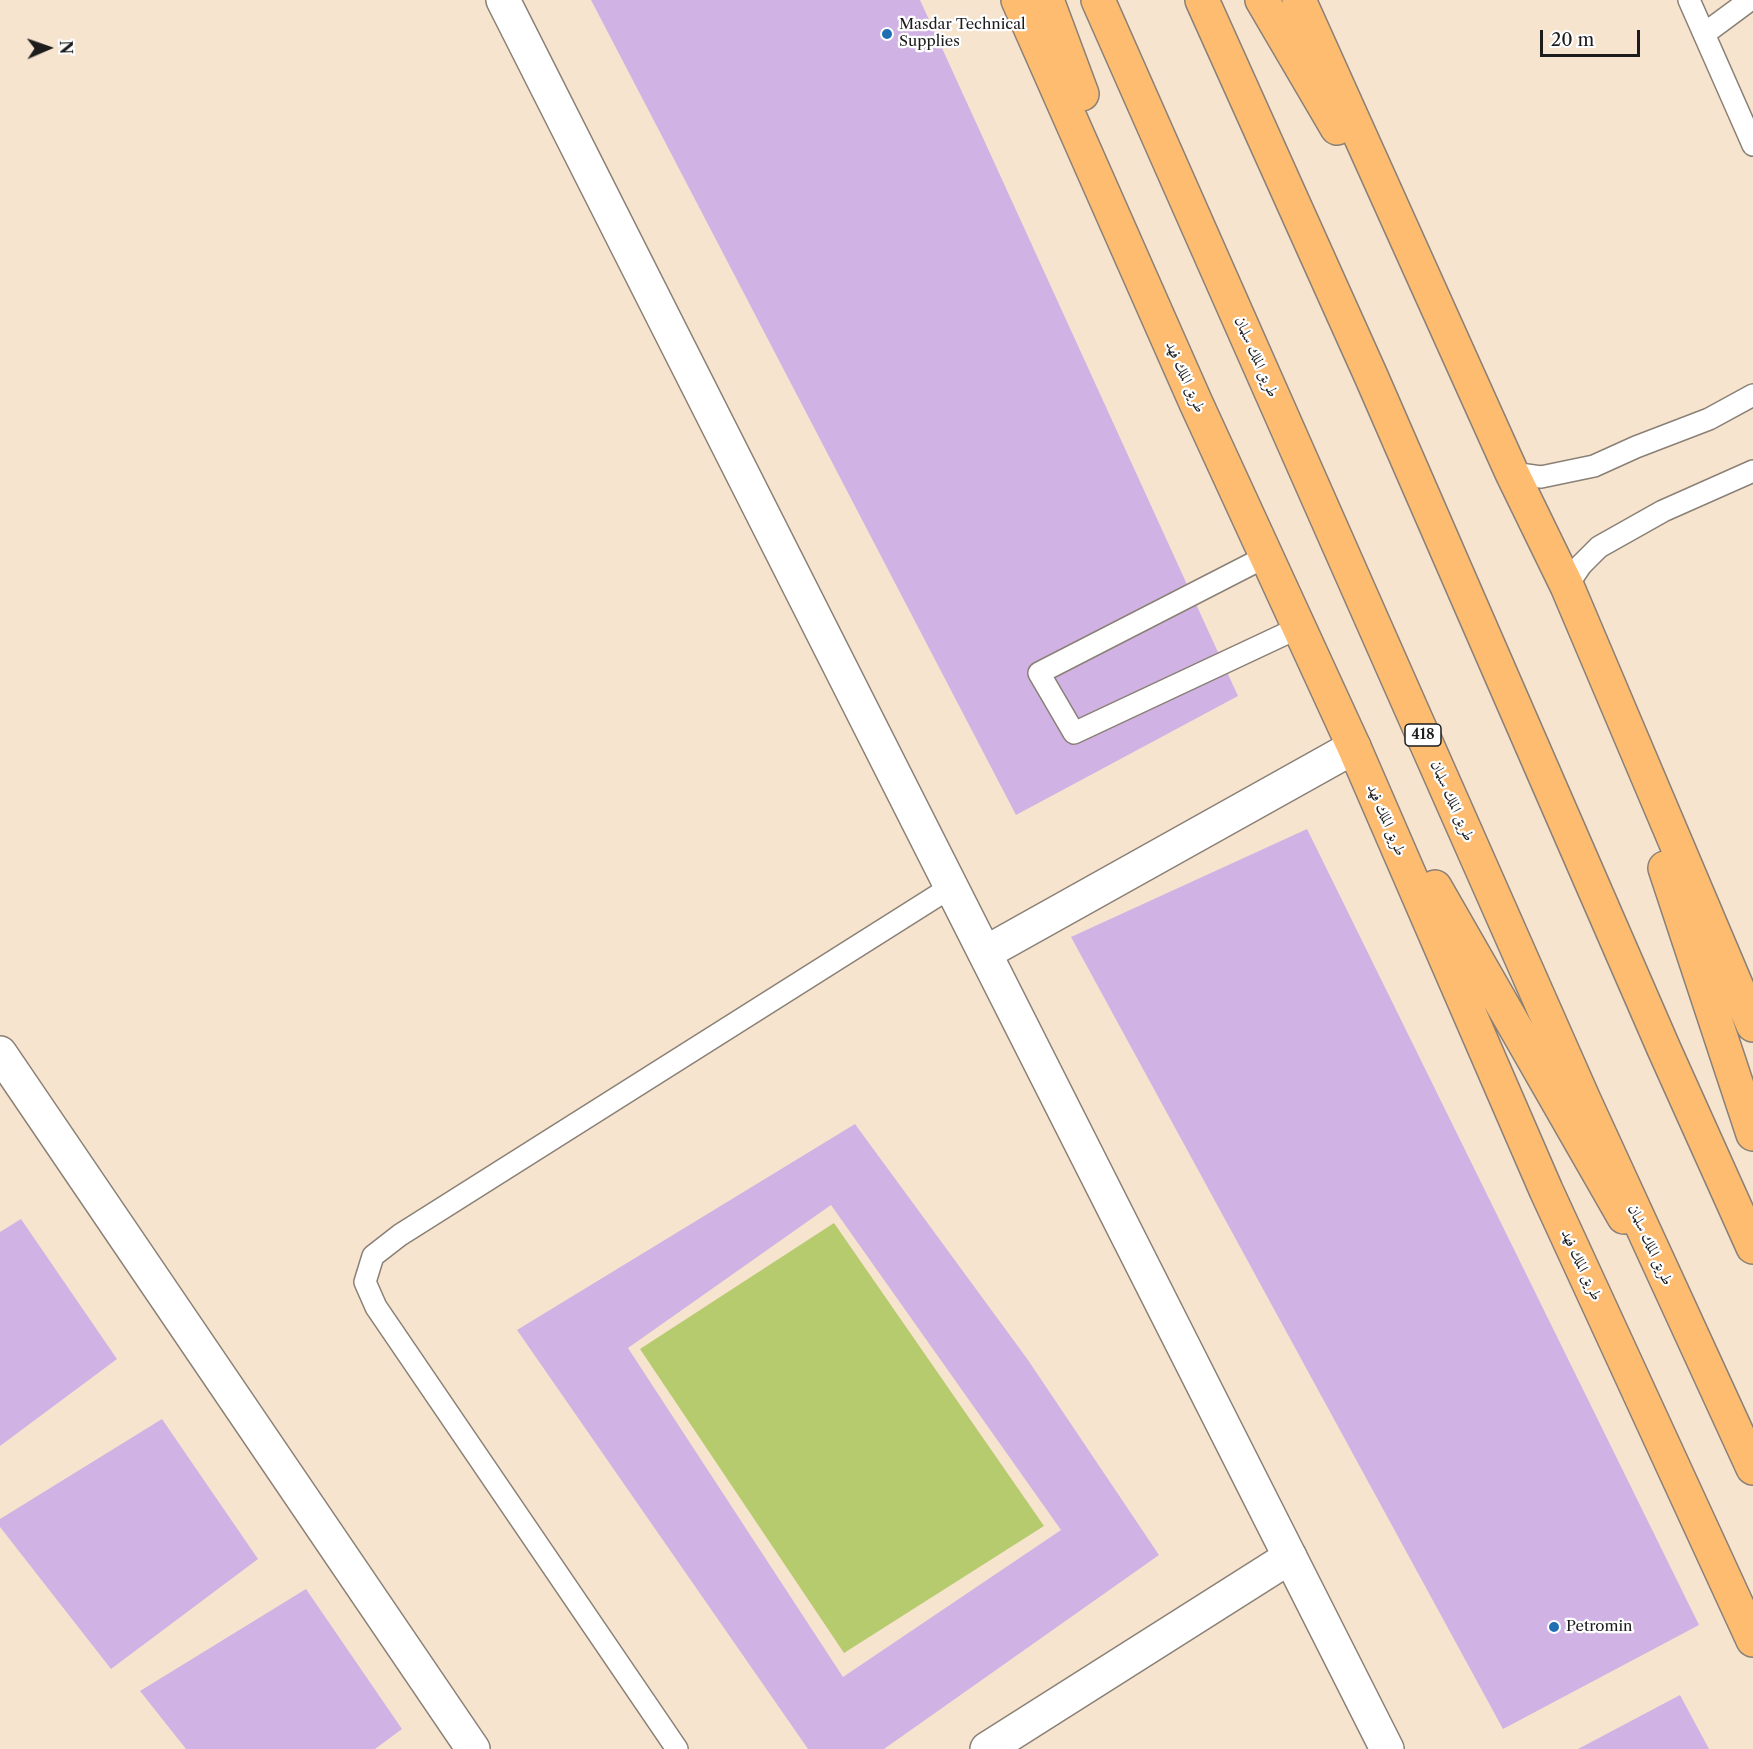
<!DOCTYPE html>
<html>
<head>
<meta charset="utf-8">
<style>
  body { margin:0 }
  #map { position:relative; width:1753px; height:1749px; overflow:hidden; background:#f7e4cf; font-family:"Libre Caslon Text",serif }
  canvas { display:block }
  .north { position:absolute; left:18px; top:18px; width:60px; height:60px; -webkit-text-stroke:4px #fff; paint-order:stroke; rotate:88deg; font-size:16px; font-weight:700; line-height:24px; text-align:center; color:#1c1c1c }
  .north::after { content:''; display:block; margin:auto; width:21px; height:27px; background:#1c1c1c; clip-path:polygon(50% 0,100% 100%,50% 72%,0 100%) }
  .scale { position:absolute; left:1540px; top:30px; width:100px; height:27px; box-sizing:border-box; border:3px solid #1c1c1c; border-top:0; padding-left:8px; font-size:18px; line-height:21px; white-space:nowrap; color:#1c1c1c; -webkit-text-stroke:4px #fff; paint-order:stroke }
</style>
</head>
<body>
<div id="map">
<canvas width="1753" height="1749"></canvas>
<div class="north">N</div>
<div class="scale">20 m</div>
</div>
<script>
const c = document.querySelector('canvas').getContext('2d');
c.lineJoin = 'round';
function paint(path, color) {
  c.fillStyle = color;
  c.fill(path, 'evenodd');
}
function toPath(rows) {
  const path = new Path2D();
  for (const r of rows) {
    path.moveTo(r[0], r[1]);
    for (let i = 2; i < r.length; i += 2) path.lineTo(r[i], r[i + 1]);
  }
  return path;
}
function strokePath(path, color, width, dash) {
  c.strokeStyle = color;
  c.lineWidth = width;
  c.lineCap = dash ? 'butt' : 'round';
  c.setLineDash(dash || []);
  c.stroke(path);
}
function label(font, color, halo, rows, align = 'center') {
  c.font = font + ' "Libre Caslon Text",Amiri,serif';
  c.lineWidth = 4.5;
  c.setLineDash([]);
  c.textBaseline = 'middle';
  c.strokeStyle = halo;
  c.fillStyle = color;
  for (const [text, x, y, turn = 0] of rows) {
    c.save();
    c.translate(x, y);
    c.rotate((+turn || 0) * Math.PI / 180);
    c.textAlign = isNaN(turn) ? turn : align;
    if (halo) c.strokeText(text, 0, 0);
    c.fillText(text, 0, 0);
    c.restore();
  }
}
paint(toPath([
  [834,1223,1044,1526,844,1653,640,1349]
]), '#b6ca6e');
paint(toPath([
  [591,0,920,0,1238,696,1016,815],
  [1307,829,1699,1625,1503,1729,1071,937],
  [855,1124,1028,1360,1159,1555,884,1749,808,1749,517,1330],
  [831,1205,1061,1530,843,1677,628,1348],
  [21,1219,117,1359,0,1446,0,1232],
  [162,1419,258,1559,111,1669,0,1527,0,1519],
  [306,1589,402,1729,375,1749,186,1749,140,1691],
  [1680,1695,1709,1749,1578,1749]
]), '#d0b3e4');
const service = toPath([
  [1689,0,1753,145],
  [1704,34,1750,0],
  [1512,473,1541,477,1594,466,1636,447,1709,419,1753,395],
  [1267,556,1039,673,1074,733,1300,627],
  [1567,586,1581,565,1599,547,1663,511,1753,471],
  [677,1749,376,1307,365,1282,373,1256,400,1235,951,887]
]);
const minor = toPath([
  [985,953,1354,747],
  [0,1053,473,1749],
  [987,1749,1290,1557]
]);
const tertiary = toPath([
  [503,0,1387,1749]
]);
const primary = toPath([
  [1018,0,1196,403,1354,747,1546,1190,1753,1640],
  [1047,0,1082,94],
  [1262,0,1337,128],
  [1299,0,1512,473,1567,586,1753,1025],
  [1665,868,1753,1134],
  [1435,887,1624,1217]
]);
const trunk = toPath([
  [1098,0,1584,1100,1753,1468],
  [1202,0,1371,376,1664,1049,1753,1247]
]);
strokePath(service, '#8a8076', 24);
strokePath(minor, '#8a8076', 36);
strokePath(tertiary, '#8a8076', 36);
strokePath(primary, '#8a8076', 36);
strokePath(trunk, '#8a8076', 36);
strokePath(service, '#fff', 21);
strokePath(minor, '#fff', 33);
strokePath(tertiary, '#fff', 33);
strokePath(primary, '#febc70', 33);
strokePath(trunk, '#febc70', 33);
for (const [x, y, r, color] of [
  [887,34,6,"#1f6fb2"],
  [1554,1627,6,"#1f6fb2"]
]) {
  const dot = new Path2D();
  dot.arc(x, y, r, 0, 2 * Math.PI);
  c.fillStyle = color;
  c.fill(dot);
  strokePath(dot, '#fff', 2);
}
for (const [x, y, w] of [
  [1423,735,36]
]) {
  const box = new Path2D();
  box.roundRect(x - w / 2, y - 11, w, 22, 4.5);
  c.fillStyle = '#fff';
  c.fill(box);
  strokePath(box, '#1c1c1c', 1.5);
}
label('bold 14px', '#1c1c1c', null, [
  ["418",1423,735]
]);
label('15px', '#1c1c1c', '#fff', [
  ["Masdar Technical",899,25],
  ["Supplies",899,42],
  ["Petromin",1566,1627]
], 'left');
label('15px', '#1c1c1c', '#fff', [
  ["طريق الملك سلمان",1256,357,66],
  ["طريق الملك فهد",1185,377,66],
  ["طريق الملك سلمان",1452,801,66],
  ["طريق الملك فهد",1386,820,67],
  ["طريق الملك سلمان",1650,1245,65],
  ["طريق الملك فهد",1581,1265,65]
]);
</script>
</body>
</html>
